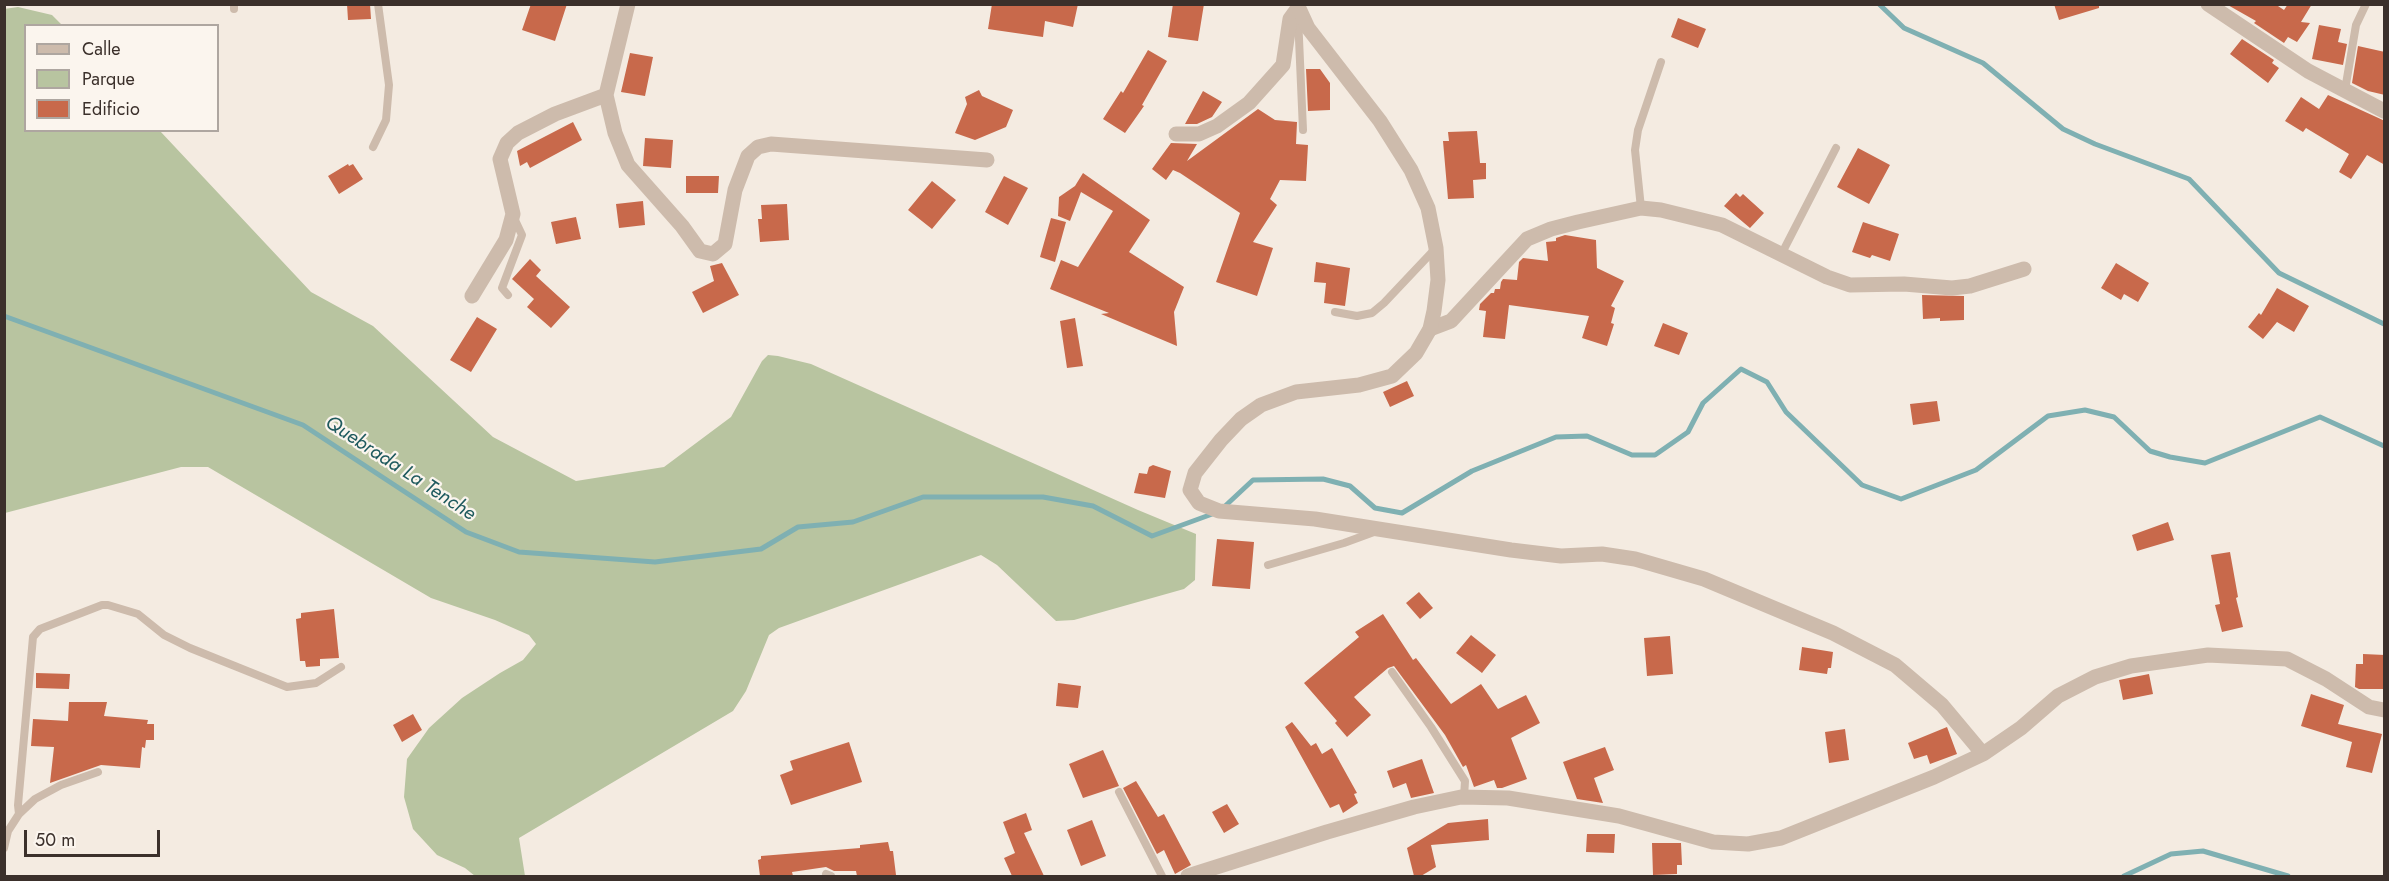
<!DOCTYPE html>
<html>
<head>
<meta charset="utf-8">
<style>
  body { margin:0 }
  #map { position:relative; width:2389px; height:881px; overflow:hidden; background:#f4ebe1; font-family:Jost,sans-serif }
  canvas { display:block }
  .frame { position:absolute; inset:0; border:6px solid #3b302b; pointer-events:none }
  .legend { position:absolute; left:24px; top:24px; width:195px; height:108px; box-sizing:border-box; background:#fbf5ee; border:2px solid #aea6a0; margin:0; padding:8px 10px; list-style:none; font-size:18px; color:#3b302b }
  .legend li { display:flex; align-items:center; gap:12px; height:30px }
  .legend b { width:30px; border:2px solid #aea6a0 }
  .scale { position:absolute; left:24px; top:830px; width:136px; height:27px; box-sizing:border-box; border:3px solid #3b302b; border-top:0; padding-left:8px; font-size:18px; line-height:21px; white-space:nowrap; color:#3b302b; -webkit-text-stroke:4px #fbf5ee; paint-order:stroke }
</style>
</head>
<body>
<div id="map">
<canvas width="2389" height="881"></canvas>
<div class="frame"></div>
<ul class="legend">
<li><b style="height:8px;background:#cdbbac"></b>Calle</li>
<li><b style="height:16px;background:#b8c4a0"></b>Parque</li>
<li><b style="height:16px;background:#c8694b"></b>Edificio</li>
</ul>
<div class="scale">50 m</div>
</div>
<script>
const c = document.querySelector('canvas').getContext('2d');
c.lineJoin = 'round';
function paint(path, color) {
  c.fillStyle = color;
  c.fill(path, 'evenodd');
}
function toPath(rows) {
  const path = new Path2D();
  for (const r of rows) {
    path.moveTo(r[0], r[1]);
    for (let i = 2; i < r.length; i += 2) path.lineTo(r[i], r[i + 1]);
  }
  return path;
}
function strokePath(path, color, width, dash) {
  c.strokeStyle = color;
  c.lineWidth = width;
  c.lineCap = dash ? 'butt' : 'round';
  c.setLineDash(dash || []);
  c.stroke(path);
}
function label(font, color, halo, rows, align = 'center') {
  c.font = font + ' Jost,sans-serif';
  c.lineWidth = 4.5;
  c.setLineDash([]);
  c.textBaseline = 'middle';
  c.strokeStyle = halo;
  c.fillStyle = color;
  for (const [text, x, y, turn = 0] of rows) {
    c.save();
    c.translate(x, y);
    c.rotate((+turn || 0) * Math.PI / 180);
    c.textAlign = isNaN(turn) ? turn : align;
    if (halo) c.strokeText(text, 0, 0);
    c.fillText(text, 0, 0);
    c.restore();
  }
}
paint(toPath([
  [18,7,52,15,62,25,26,26,26,130,160,131,311,292,373,326,493,437,576,481,664,467,731,417,762,361,768,355,778,356,811,364,1138,510,1196,534,1195,580,1184,589,1074,620,1056,621,997,565,981,555,779,628,769,635,746,691,733,711,519,838,525,876,475,876,465,868,437,855,413,829,404,797,407,759,429,728,462,698,500,673,523,660,536,644,529,635,495,620,431,598,208,467,181,467,5,513,4,9]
]), '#b8c4a0');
strokePath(toPath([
  [1879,4,1904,28,1983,63,2063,129,2095,144,2189,179,2279,273,2384,324],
  [4,316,303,425,466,532,519,552,655,562,761,549,798,527,853,522,923,497,1043,497,1093,506,1152,536,1215,513],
  [1223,508,1253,480,1323,479,1350,486,1375,508,1402,513,1472,471,1556,437,1587,436,1632,455,1655,455,1688,432,1703,403,1741,369,1767,382,1786,412,1862,485,1901,499,1976,470,2048,416,2085,410,2114,417,2150,451,2170,457,2205,463,2320,417,2384,446],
  [2124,876,2171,854,2203,851,2288,876]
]), '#7fb0b2', 5);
paint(toPath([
  [347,4,370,4,371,19,348,20],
  [531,4,567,4,555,41,522,30],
  [992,4,1078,4,1073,27,1045,21,1043,37,988,29],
  [1173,4,1204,4,1198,41,1168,37],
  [2054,4,2099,4,2099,8,2059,20],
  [2226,4,2275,4,2284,10,2288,4,2312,4,2301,22,2310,23,2297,42,2288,37,2284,43,2254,23,2256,21],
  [1678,18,1706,29,1698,48,1671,37],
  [2319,25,2341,29,2338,42,2347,44,2343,65,2312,59],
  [2242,39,2274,60,2272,63,2279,68,2268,83,2230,54],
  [2358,46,2385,52,2385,95,2368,91,2352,83],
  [1148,50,1167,61,1142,105,1144,106,1125,133,1103,119,1121,91,1123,93],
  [630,53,653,57,645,96,621,92],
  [1306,69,1320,69,1330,83,1330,110,1308,111],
  [979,90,982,96,1013,110,1006,127,975,140,955,133,967,104,965,97],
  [1203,91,1222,102,1212,117,1197,124,1185,124],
  [2328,95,2385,121,2385,165,2367,155,2351,179,2339,172,2349,154,2306,128,2303,132,2285,121,2301,97,2319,109],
  [1258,109,1275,120,1297,122,1296,144,1308,145,1306,181,1280,180,1270,199,1277,205,1253,242,1273,248,1257,296,1216,282,1240,213,1180,173,1173,170,1166,180,1152,169,1171,143,1197,144,1187,161],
  [573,122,582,140,530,168,527,162,520,166,517,151],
  [1477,131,1480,163,1486,163,1486,179,1473,180,1474,198,1448,199,1443,141,1449,141,1448,132],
  [645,138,673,140,671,168,643,166],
  [1858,148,1890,165,1869,204,1837,187],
  [348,164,349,166,353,164,363,179,339,194,328,176],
  [1083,173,1150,220,1129,252,1184,287,1174,312,1177,346,1101,314,1109,313,1050,289,1061,260,1078,267,1113,211,1081,192,1070,221,1058,216,1059,197,1075,186],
  [686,176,719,176,718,193,686,193],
  [1004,176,1028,188,1008,225,985,212],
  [932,181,956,200,932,229,908,210],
  [1736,193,1740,197,1743,194,1764,213,1750,228,1724,206],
  [643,201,645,225,619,228,616,204],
  [787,204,789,240,760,242,758,219,762,219,761,205],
  [576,217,581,239,556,244,551,222],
  [1051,218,1066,222,1055,262,1040,257],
  [1863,222,1899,234,1890,261,1872,255,1870,258,1852,252],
  [1565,235,1596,240,1597,268,1624,281,1611,306,1615,308,1611,323,1614,324,1607,346,1582,338,1589,316,1509,305,1505,339,1483,337,1486,311,1479,310,1480,304,1491,293,1494,293,1495,289,1500,289,1501,282,1503,279,1517,280,1519,262,1523,258,1548,261,1546,242,1556,241,1556,238],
  [530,259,541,270,536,276,570,307,551,328,527,307,534,299,512,279],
  [1316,262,1350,268,1345,306,1324,303,1326,283,1314,282],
  [722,263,739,295,703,313,692,292,714,281,710,266],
  [2116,263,2149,283,2138,302,2124,294,2121,300,2101,288],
  [2277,288,2309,306,2294,332,2277,322,2263,339,2248,327,2259,313,2261,315],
  [1922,295,1964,296,1964,320,1940,321,1940,318,1923,319],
  [477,317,497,329,471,372,450,360],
  [1075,318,1083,366,1067,368,1060,321],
  [1663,323,1688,333,1679,355,1654,346],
  [1407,381,1414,396,1390,407,1383,392],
  [1937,401,1940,421,1913,425,1910,404],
  [1153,465,1171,471,1165,498,1134,493,1139,473,1147,474,1149,467],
  [2168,522,2174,540,2137,551,2132,535],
  [1217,539,1254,542,1250,589,1212,586],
  [2230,552,2238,597,2236,598,2243,627,2222,632,2215,605,2220,604,2211,555],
  [1419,592,1433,608,1420,619,1406,603],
  [334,609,339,658,320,659,320,666,306,667,305,661,300,661,296,619,301,618,301,613],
  [1383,614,1413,660,1416,658,1451,704,1481,684,1498,709,1526,695,1540,723,1511,738,1527,779,1502,788,1497,788,1494,780,1474,787,1466,765,1463,767,1445,735,1394,666,1388,668,1354,697,1371,715,1347,737,1335,723,1337,721,1304,683,1359,637,1355,632],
  [1471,635,1496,655,1482,673,1456,653],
  [1670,636,1673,674,1647,676,1644,638],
  [1802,647,1833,652,1831,668,1828,668,1827,674,1799,670],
  [2363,654,2385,655,2385,689,2359,689,2355,687,2356,664,2363,664],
  [36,673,70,674,69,689,36,688],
  [2149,674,2153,694,2123,700,2119,680],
  [1058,683,1081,686,1078,708,1056,706],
  [2311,694,2344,705,2338,724,2382,734,2372,773,2346,767,2352,742,2301,726],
  [69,702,107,702,104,716,148,720,147,724,154,724,154,740,146,740,145,748,142,747,140,768,101,765,50,783,54,747,31,746,33,719,68,721],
  [413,714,422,730,402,742,393,725],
  [1292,722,1311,746,1316,743,1322,754,1332,748,1357,793,1354,794,1358,803,1343,813,1339,804,1330,808,1285,727],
  [1947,727,1957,754,1930,764,1927,755,1914,759,1908,743],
  [1845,729,1849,760,1829,763,1825,732],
  [849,742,862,782,791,805,780,775,793,770,790,761],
  [1605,747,1614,770,1594,778,1603,803,1577,799,1563,762],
  [1103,750,1119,786,1083,798,1069,764],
  [1422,759,1434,793,1411,798,1406,783,1393,788,1387,771],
  [1136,781,1158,817,1164,814,1191,865,1175,874,1164,850,1157,854,1123,788],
  [1227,804,1239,824,1224,833,1212,812],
  [1026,813,1032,830,1024,833,1044,876,1012,876,1004,858,1015,853,1003,822],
  [1488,819,1489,840,1431,845,1436,867,1421,876,1414,876,1407,848,1448,823],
  [1092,820,1106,856,1081,866,1067,830],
  [1587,834,1615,834,1614,853,1586,852],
  [888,842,890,851,893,851,896,875,857,876,856,871,834,871,826,867,792,872,793,876,760,876,758,860,761,859,761,856,860,848,860,845],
  [1652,843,1681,843,1682,865,1677,865,1677,874,1653,875]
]), '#c8694b');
strokePath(toPath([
  [234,4,234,9],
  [1298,16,1303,130],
  [2345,90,2356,25,2366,4],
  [373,147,386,120,389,85,378,4],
  [1641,208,1635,150,1638,130,1661,62],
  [1781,255,1836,148],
  [508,295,502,288,522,235,514,218],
  [1335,312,1357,316,1372,313,1384,303,1435,249],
  [1268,565,1344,543,1374,532],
  [1392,672,1431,727,1465,781,1464,797],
  [1119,792,1162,876],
  [19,814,18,805,33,637,40,629,102,605,108,605,138,614,164,635,190,648,287,687,316,683,341,667],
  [4,848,8,831,19,814,35,799,61,785,98,772],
  [826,874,831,876]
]), '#cdbbac', 8);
strokePath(toPath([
  [628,4,606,95,615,133,628,165,682,226,700,251,713,254,725,244,735,190,748,156,758,147,771,144,987,160],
  [2208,4,2308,71,2384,111],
  [1176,134,1199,134,1217,126,1249,103,1283,65,1290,19,1298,8],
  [472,296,506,240,513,214,500,159,507,143,518,133,555,114,606,95],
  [1430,329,1451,321,1527,239,1551,229,1578,222,1641,208,1661,210,1722,225,1827,277,1850,285,1904,284,1952,288,1970,286,2024,269]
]), '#cdbbac', 15);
strokePath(toPath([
  [1297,4,1308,28,1380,121,1411,170,1428,208,1436,248,1438,280,1434,311,1430,329,1416,353,1392,376,1359,385,1296,392,1261,405,1241,419,1221,440,1195,473,1190,490,1199,503,1219,511,1315,519,1511,550,1561,556,1602,554,1635,559,1704,579,1833,633,1895,665,1942,705,1983,754],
  [1188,876,1327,832,1414,807,1461,797,1508,798,1619,816,1713,842,1748,844,1781,838,1934,777,1983,754,2021,728,2058,696,2095,677,2131,666,2208,655,2287,659,2326,679,2369,707,2384,710]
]), '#cdbbac', 15);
label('italic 20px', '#1f5a5e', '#fbf5ee', [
  ["Quebrada La Tenche",400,469,33]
]);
</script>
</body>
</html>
